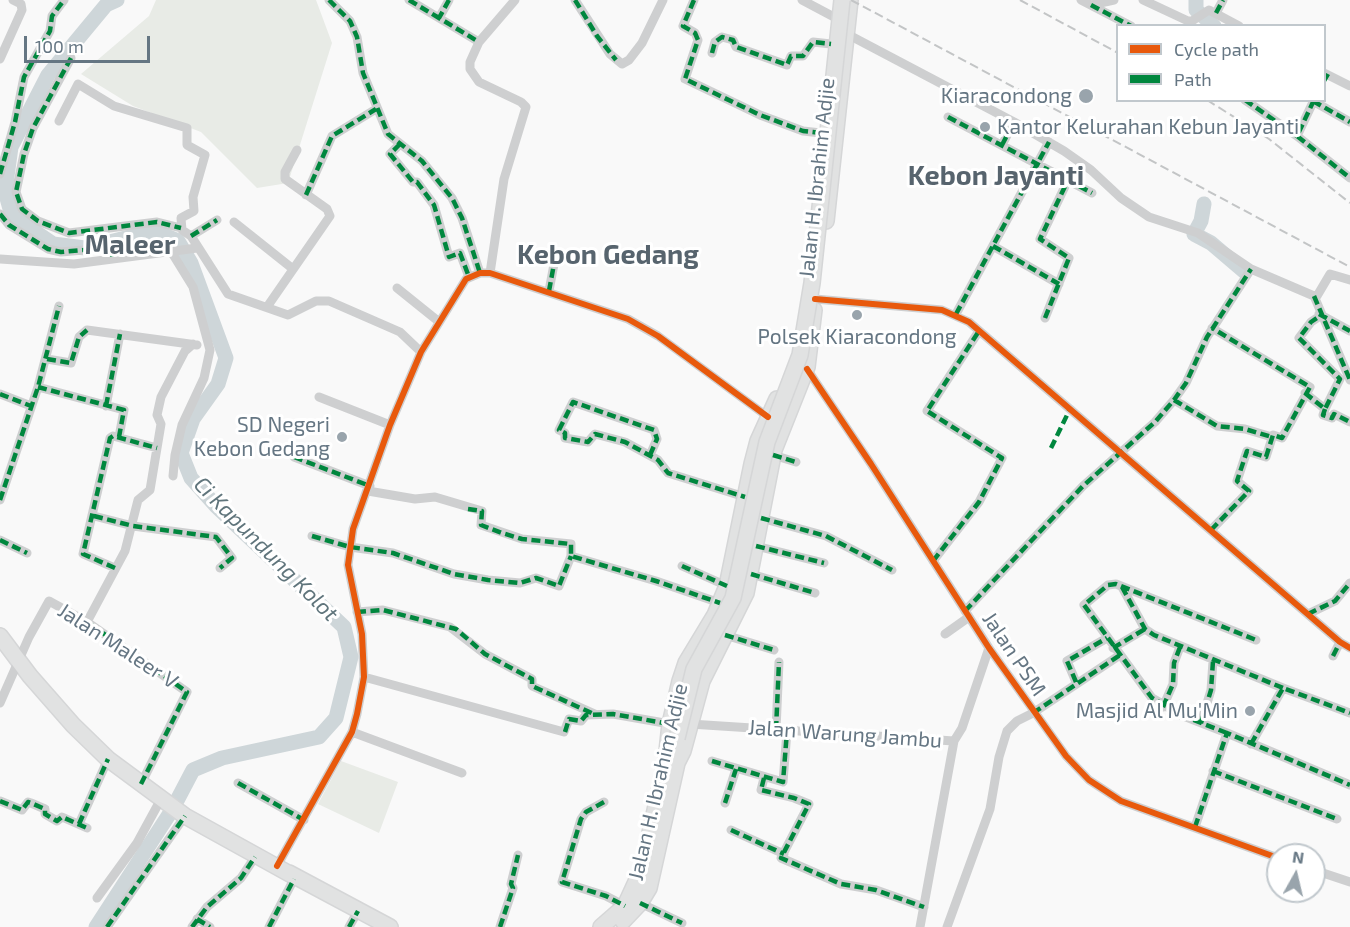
<!DOCTYPE html>
<html>
<head>
<meta charset="utf-8">
<style>
  body { margin:0 }
  #map { position:relative; width:1350px; height:927px; overflow:hidden; background:#f9f9f9; font-family:"Exo 2",sans-serif }
  canvas { display:block }
  .legend { position:absolute; left:1116px; top:24px; width:210px; height:78px; box-sizing:border-box; background:#fff; border:2px solid #c1c8cd; margin:0; padding:8px 10px; list-style:none; font-size:18px; color:#657683 }
  .legend li { display:flex; align-items:center; gap:12px; height:30px }
  .legend b { width:30px; border:2px solid #c1c8cd }
  .north { position:absolute; left:1266px; top:843px; width:60px; height:60px; box-sizing:border-box; background:#fff; border:2px solid #c1c8cd; border-radius:50%; rotate:8deg; font-size:16px; font-weight:700; line-height:24px; text-align:center; color:#657683 }
  .north::after { content:''; display:block; margin:auto; width:21px; height:27px; background:#99a4ac; clip-path:polygon(50% 0,100% 100%,50% 72%,0 100%) }
  .scale { position:absolute; left:24px; top:36px; width:126px; height:27px; box-sizing:border-box; border:3px solid #657683; border-top:0; padding-left:8px; font-size:18px; line-height:21px; white-space:nowrap; color:#657683; -webkit-text-stroke:4px #fff; paint-order:stroke }
</style>
</head>
<body>
<div id="map">
<canvas width="1350" height="927"></canvas>
<ul class="legend">
<li><b style="height:8px;background:#e8590c"></b>Cycle path</li>
<li><b style="height:8px;background:#00873e"></b>Path</li>
</ul>
<div class="north">N</div>
<div class="scale">100 m</div>
</div>
<script>
const c = document.querySelector('canvas').getContext('2d');
c.lineJoin = 'round';
function paint(path, color) {
  c.fillStyle = color;
  c.fill(path, 'evenodd');
}
function toPath(rows) {
  const path = new Path2D();
  for (const r of rows) {
    path.moveTo(r[0], r[1]);
    for (let i = 2; i < r.length; i += 2) path.lineTo(r[i], r[i + 1]);
  }
  return path;
}
function strokePath(path, color, width, dash) {
  c.strokeStyle = color;
  c.lineWidth = width;
  c.lineCap = dash ? 'butt' : 'round';
  c.setLineDash(dash || []);
  c.stroke(path);
}
function label(font, color, halo, rows, align = 'center') {
  c.font = font + ' "Exo 2",sans-serif';
  c.lineWidth = 6;
  c.setLineDash([]);
  c.textBaseline = 'middle';
  c.strokeStyle = halo;
  c.fillStyle = color;
  for (const [text, x, y, turn = 0] of rows) {
    c.save();
    c.translate(x, y);
    c.rotate((+turn || 0) * Math.PI / 180);
    c.textAlign = isNaN(turn) ? turn : align;
    if (halo) c.strokeText(text, 0, 0);
    c.fillText(text, 0, 0);
    c.restore();
  }
}
paint(toPath([
  [156,0,316,0,332,43,288,183,257,188,201,132,133,106,81,74,149,16],
  [341,761,398,782,379,833,318,804]
]), '#e8ebe6');
strokePath(toPath([
  [106,0,109,4]
]), '#ced6d9', 9);
strokePath(toPath([
  [1196,0,1196,10,1214,26],
  [1204,204,1201,221,1194,234,1211,243,1245,272],
  [96,927,172,810,193,770,222,758,319,737,336,718,351,657,344,627,216,506,191,478,181,453,193,419,218,384,226,358,191,263,178,241,154,231,85,248,53,244,12,216,5,191,11,147,48,75,106,5,117,0]
]), '#ced6d9', 15);
const primary = toPath([
  [826,221,850,0],
  [0,636,30,676,73,725,108,759,185,816,297,878],
  [289,873,390,927],
  [623,921,640,903,649,888,677,763,683,751,702,681,746,593,774,450,807,367,814,310],
  [601,927,625,906,642,869,666,761,670,724,680,681,686,663,715,615,727,586,752,464,758,441,777,399]
]);
strokePath(primary, '#d5d6d7', 18);
strokePath(toPath([
  [329,0,350,21,357,37,363,73,388,134,422,161,452,198,462,218,480,273],
  [409,0,439,18],
  [449,0,439,18,479,42],
  [575,0,610,54,622,64,629,60,642,43,663,0],
  [694,0,683,26,695,33,698,40,685,79,760,115,803,131,821,133],
  [802,0,834,17],
  [1081,0,1131,26],
  [1143,0,1188,21,1192,21,1209,10,1239,26],
  [1091,5,1114,0],
  [1216,13,1223,0],
  [847,34,1014,122,1064,151,1091,170,1121,198,1149,217,1198,233,1251,269,1314,296],
  [712,53,715,42,722,37,733,40,736,47,787,65,791,56,803,56,813,42,831,44],
  [71,58,33,128,24,154,16,192,22,209,38,221,69,233,157,222,181,228],
  [0,59,22,10,21,4,13,0],
  [1324,73,1350,86],
  [1245,100,1297,136],
  [1314,100,1297,136,1350,178],
  [1313,101,1350,122],
  [948,117,1092,193],
  [59,121,78,84,114,106,187,128,187,145,205,155,193,197,194,211,181,218,182,230,191,236],
  [400,144,390,154,413,182,417,182,434,205,449,257,460,253,469,277],
  [1002,145,1014,122],
  [0,174,15,122,24,77,50,31,52,16,64,0],
  [306,195,332,136,376,109],
  [0,214,9,225,48,249,61,252,106,248,112,252,113,259],
  [234,222,293,269],
  [191,236,228,294,288,315,316,301,329,301,400,332,421,352],
  [191,236,217,220],
  [993,246,1059,284],
  [172,253,193,287,210,350,204,378,182,425,175,455,173,476],
  [0,259,74,264,197,248],
  [490,273,504,179,526,107,521,102,479,82,470,69,470,62,479,42,515,0],
  [397,288,438,321],
  [549,291,554,264],
  [1314,296,1350,380],
  [1314,296,1317,296,1330,274,1350,280],
  [815,299,942,310,969,322,1340,642,1350,648],
  [267,307,330,216,327,209,285,179,285,172,297,150],
  [956,314,1049,142],
  [1319,314,1350,331],
  [1045,318,1069,258,1040,239,1068,180],
  [47,359,71,363,79,337,87,330,197,345],
  [807,369,871,464,989,648,1066,756,1089,780,1121,801,1278,858],
  [38,387,124,410,119,437],
  [1305,393,1325,409,1340,379,1299,338,1311,322,1320,316],
  [0,394,31,406],
  [319,397,390,425],
  [1174,400,1217,426,1245,429,1272,437],
  [106,406,120,334],
  [1325,409,1323,415,1332,418,1334,414,1350,422],
  [650,455,657,439,654,430,573,402,559,430,565,433,565,438,588,442,595,434,625,442,658,460,668,473,745,497],
  [773,455,796,462],
  [294,457,370,486],
  [368,491,415,499,435,497,482,511,481,525,522,539,571,544,571,556,656,581,720,603],
  [0,500,38,387,59,306],
  [94,516,133,526,216,537,232,558,220,568],
  [761,518,826,536,892,570],
  [1211,530,1249,491,1237,481,1247,451,1266,457,1273,435,1282,438,1310,387,1212,328],
  [312,536,350,547,393,553,454,574,488,580,520,583,536,578,559,586,571,556],
  [0,540,27,553],
  [756,546,824,563],
  [933,561,979,502,1002,458,927,411,979,331],
  [682,566,727,586],
  [115,568,83,554,110,438,113,436,157,448],
  [751,574,815,593],
  [1122,587,1145,629,1154,635,1283,688],
  [965,611,1083,486,1155,422,1174,400,1186,383,1207,337,1251,269],
  [357,612,383,610,450,627,485,654,532,679,532,686,595,714],
  [1308,614,1335,601,1350,583],
  [87,622,125,551,138,500,150,490,161,424,157,415,161,397,185,351,193,344],
  [945,634,969,617],
  [725,635,774,650],
  [1113,648,1145,629],
  [1333,656,1340,642],
  [364,677,564,732,569,719,581,721,586,715,613,714,670,724],
  [1076,682,1067,661,1107,638],
  [0,703,29,637,49,601,87,622,187,692,141,784],
  [1163,707,1173,684,1174,663,1180,647],
  [1201,723,1211,690,1213,661],
  [690,724,954,741],
  [776,730,779,662],
  [352,732,462,773],
  [1227,733,1181,715,1152,698,1084,605,1108,585,1116,584,1256,640],
  [1251,744,1283,688,1350,713],
  [712,761,783,782,787,731],
  [1213,771,1337,819],
  [764,778,761,790,794,798,809,804,781,858,841,884,876,890,924,907],
  [238,783,304,820],
  [0,801,22,810,28,802,31,803,45,809,45,814,57,821,62,817,87,828],
  [604,802,586,812,581,819,562,882,606,896,625,906],
  [725,803,736,769],
  [79,824,108,759],
  [1195,827,1227,733,1350,785],
  [731,830,784,854],
  [277,866,352,732,357,714,364,677,362,634,348,565,353,529,390,425,421,352,466,279,480,273,490,273,628,319,658,336,768,417],
  [1314,870,1350,882],
  [97,898,137,843,161,799],
  [640,903,682,923],
  [197,919,210,927],
  [107,927,185,816],
  [192,927,207,907,241,878,255,857],
  [269,927,294,879],
  [349,927,358,911],
  [500,927,513,888,511,884,518,855],
  [920,927,954,741,962,728,989,648],
  [947,927,990,809,999,757,1007,731,1017,721,1033,713,1120,655]
]), '#cecfd0', 9);
strokePath(primary, '#e1e2e2', 15);
strokePath(toPath([
  [851,0,1350,267],
  [1020,0,1118,53],
  [1207,100,1269,139,1350,203]
]), '#c3c5c6', 2, [9, 4.5]);
const primaryBridge = toPath([
  [677,738,694,669,733,598,767,442,800,355,812,283,842,0]
]);
strokePath(primaryBridge, '#d5d6d7', 18, []);
strokePath(primaryBridge, '#e1e2e2', 15);
strokePath(toPath([
  [329,0,350,21,357,37,363,73,388,134,422,161,452,198,462,218,480,273],
  [409,0,439,18],
  [449,0,439,18,479,42],
  [575,0,597,36,616,60],
  [694,0,683,26,695,33,698,40,685,79,760,115,803,131,821,133],
  [1091,5,1131,26],
  [1216,13,1223,0],
  [712,53,715,42,722,37,733,40,736,47,787,65,791,56,803,56,813,42,831,44],
  [71,58,33,128,24,154,16,192,22,209,38,221,69,233,157,222,181,228],
  [1324,81,1328,74],
  [1245,100,1297,136],
  [1314,100,1297,136,1350,178],
  [1313,101,1350,122],
  [948,117,1092,193],
  [400,144,390,154,413,182,417,182,434,205,449,257,460,253,469,277],
  [1002,145,1014,122],
  [0,174,15,122,24,77,50,31,52,16,64,0],
  [306,195,332,136,376,109],
  [0,214,9,225,48,249,61,252,106,248,112,252,113,259],
  [191,236,217,220],
  [993,246,1059,284],
  [549,291,554,264],
  [1314,296,1350,380],
  [956,314,1049,142],
  [1319,314,1350,331],
  [1045,318,1069,258,1040,239,1068,180],
  [47,359,71,363,79,337,87,330],
  [38,387,124,410,119,437],
  [1305,393,1325,409,1340,379,1299,338,1311,322,1320,316],
  [0,394,31,406],
  [1174,400,1217,426,1245,429,1272,437],
  [106,406,120,334],
  [1325,409,1323,415,1332,418,1334,414,1350,422],
  [1051,448,1070,409],
  [650,455,657,439,654,430,573,402,559,430,565,433,565,438,588,442,595,434,625,442,658,460,668,473,745,497],
  [773,455,796,462],
  [294,457,370,486],
  [0,500,38,387,59,306],
  [468,509,482,511,481,525,502,533,522,539,571,544,571,556,656,581,720,603],
  [94,516,133,526,216,537,232,558,220,568],
  [761,518,826,536,892,570],
  [1211,530,1249,491,1237,481,1247,451,1266,457,1273,435,1282,438,1310,387,1212,328],
  [312,536,350,547,393,553,454,574,488,580,520,583,536,578,559,586,571,556],
  [0,540,27,553],
  [756,546,824,563],
  [933,561,979,502,1002,458,927,411,979,331],
  [682,566,727,586],
  [115,568,83,554,110,438,113,436,157,448],
  [751,574,815,593],
  [1122,587,1145,629,1154,635,1283,688],
  [965,611,1083,486,1155,422,1174,400,1186,383,1207,337,1251,269],
  [357,612,383,610,456,629,485,654,532,679,532,686,596,715],
  [1308,614,1335,601,1350,583],
  [87,622,187,692,141,784],
  [725,635,774,650],
  [1113,648,1145,629],
  [1333,656,1340,642],
  [1076,682,1067,661,1107,638],
  [1163,707,1173,684,1174,663,1180,647],
  [1033,713,1120,655],
  [1201,723,1211,690,1213,661],
  [776,730,779,662],
  [565,732,569,719,581,721,586,715,613,714,670,724],
  [1227,733,1181,715,1152,698,1084,605,1108,585,1116,584,1256,640],
  [1251,744,1283,688,1350,713],
  [712,761,783,782,787,731],
  [1213,771,1337,819],
  [764,778,761,790,794,798,809,804,781,858,841,884,876,890,924,907],
  [238,783,304,820],
  [0,801,22,810,28,802,31,803,45,809,45,814,57,821,62,817,87,828],
  [604,802,586,812,581,819,562,882,606,896,625,906],
  [725,803,736,769],
  [79,824,108,759],
  [1195,827,1227,733,1350,785],
  [731,830,784,854],
  [640,903,682,923],
  [197,919,210,927],
  [107,927,185,816],
  [192,927,207,907,241,878,255,857],
  [269,927,294,879],
  [349,927,358,911],
  [500,927,513,888,511,884,518,855]
]), '#00873e', 4.5, [9, 4.5]);
strokePath(toPath([
  [815,299,942,310,969,322,1340,642,1350,648],
  [807,369,871,464,989,648,1066,756,1089,780,1121,801,1278,858],
  [277,866,352,732,357,714,364,677,362,634,348,565,353,529,390,425,421,352,466,279,480,273,490,273,628,319,658,336,768,417]
]), '#e8590c', 6);
for (const [x, y, r, color] of [
  [1086,96,8,"#99a4ac"],
  [985,127,6,"#99a4ac"],
  [857,315,6,"#99a4ac"],
  [342,437,6,"#99a4ac"],
  [1250,711,6,"#99a4ac"]
]) {
  const dot = new Path2D();
  dot.arc(x, y, r, 0, 2 * Math.PI);
  c.fillStyle = color;
  c.fill(dot);
  strokePath(dot, '#fff', 2);
}
label('21px', '#657683', '#fff', [
  ["Kiaracondong",1072,96],
  ["Kantor Kelurahan Kebun Jayanti",997,127,"left"],
  ["Polsek Kiaracondong",857,337,"center"],
  ["SD Negeri",330,425],
  ["Kebon Gedang",330,449],
  ["Masjid Al Mu'Min",1238,711]
], 'right');
label('21px', '#657683', '#fff', [
  ["Jalan H. Ibrahim Adjie",817,178,-84],
  ["Jalan Maleer V",118,646,33],
  ["Jalan PSM",1014,654,56],
  ["Jalan Warung Jambu",845,734,4],
  ["Jalan H. Ibrahim Adjie",658,782,-77]
]);
label('italic 22px', '#60757c', '#fff', [
  ["Ci Kapundung Kolot",266,549,45]
]);
label('bold 27px', '#57646e', '#fff', [
  ["Kebon Jayanti",996,176],
  ["Maleer",130,245],
  ["Kebon Gedang",608,255]
]);
</script>
</body>
</html>
